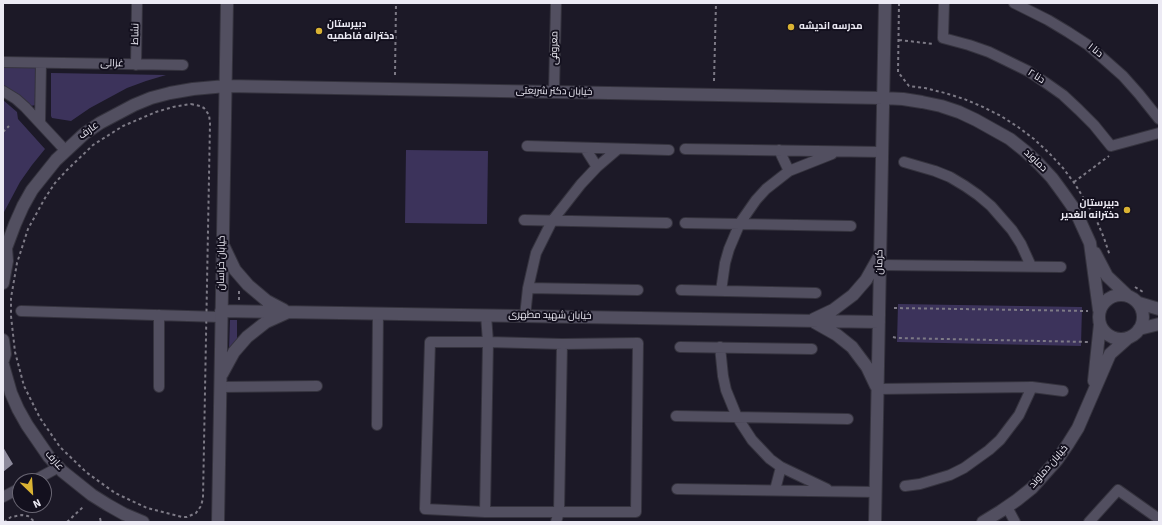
<!DOCTYPE html>
<html>
<head>
<meta charset="utf-8">
<style>
  body { margin:0 }
  #map { position:relative; width:1162px; height:525px; overflow:hidden; background:#1c1927; font-family:"Source Sans 3",sans-serif }
  canvas { display:block }
  .frame { position:absolute; inset:0; border:4px solid #eceaf4; pointer-events:none }
  .north { position:absolute; left:12px; top:473px; width:40px; height:40px; box-sizing:border-box; background:#13101e; border:1px solid #6a6774; border-radius:50%; rotate:155deg; font-size:11px; font-weight:700; line-height:16px; text-align:center; color:#eceaf4 }
  .north::after { content:''; display:block; margin:auto; width:14px; height:18px; background:#dab333; clip-path:polygon(50% 0,100% 100%,50% 72%,0 100%) }
</style>
</head>
<body>
<div id="map">
<canvas width="1162" height="525"></canvas>
<div class="frame"></div>
<div class="north">N</div>
</div>
<script>
const c = document.querySelector('canvas').getContext('2d');
c.lineJoin = 'round';
function paint(path, color) {
  c.fillStyle = color;
  c.fill(path, 'evenodd');
}
function toPath(rows) {
  const path = new Path2D();
  for (const r of rows) {
    if (r.length === 3) {
      path.moveTo(r[0] + r[2], r[1]);
      path.arc(r[0], r[1], r[2], 0, 2 * Math.PI);
      continue;
    }
    path.moveTo(r[0], r[1]);
    for (let i = 2; i < r.length; i += 2) path.lineTo(r[i], r[i + 1]);
  }
  return path;
}
function strokePath(path, color, width, dash) {
  c.strokeStyle = color;
  c.lineWidth = width;
  c.lineCap = dash ? 'butt' : 'round';
  c.setLineDash(dash || []);
  c.stroke(path);
}
function label(font, color, halo, rows, align = 'center') {
  c.font = font + ' "Source Sans 3",Cairo,sans-serif';
  c.lineWidth = 4;
  c.setLineDash([]);
  c.textBaseline = 'middle';
  c.strokeStyle = halo;
  c.fillStyle = color;
  for (const [text, x, y, turn = 0] of rows) {
    c.save();
    c.translate(x, y);
    c.rotate((+turn || 0) * Math.PI / 180);
    c.textAlign = isNaN(turn) ? turn : align;
    if (halo) c.strokeText(text, 0, 0);
    c.fillText(text, 0, 0);
    c.restore();
  }
}
paint(toPath([
  [3,66,38,67,36,105,30,106,19,96,3,85],
  [51,73,52,73,166,75,146,81,127,88,90,108,71,121,52,118,51,116],
  [3,100,17,112,18,119,45,149,32,165,20,182,3,214],
  [406,150,488,151,487,224,405,223],
  [898,304,1082,307,1081,346,897,342],
  [230,320,237,320,237,340,229,351]
]), '#3c335b');
paint(toPath([
  [3,447,13,464,3,472]
]), '#8c899b');
const minor = toPath([
  [944,3,943,38,969,45,989,52,1028,71,1046,83,1063,95,1079,110,1094,125,1111,146,1159,133],
  [1014,3,1048,20,1068,32,1088,45,1123,76,1139,94,1159,119],
  [3,62,183,65],
  [136,65,137,3],
  [3,91,16,99,25,107,65,150],
  [554,92,556,3],
  [40,123,41,63],
  [527,146,669,150],
  [585,148,597,167],
  [685,149,882,152],
  [779,150,789,171],
  [904,162,935,171,950,177,965,186,978,195,991,206,1012,230,1021,244,1031,266],
  [524,220,667,223],
  [685,223,851,226],
  [880,265,1061,267],
  [528,288,638,290],
  [681,290,816,293],
  [721,291,725,263,729,249,740,223,756,200,766,189,789,171,832,154],
  [21,311,221,317],
  [486,315,488,342,562,344,638,343,636,512,559,512,562,344],
  [525,316,528,288,536,253,552,221,581,184,597,167,618,149],
  [680,347,812,349],
  [720,347,723,376,726,390,737,417,752,440,770,459,781,467,827,489],
  [159,387,159,315],
  [220,387,317,386],
  [877,389,1032,387,1063,391],
  [676,416,848,419],
  [377,425,378,313],
  [33,481,59,467],
  [905,486,920,484,950,475,964,468,989,450,1000,440,1019,415,1032,387],
  [677,489,876,492],
  [775,490,781,467],
  [3,497,20,488],
  [1007,507,1015,522],
  [485,512,488,342,430,342,425,509,485,512,559,512,556,522],
  [1089,522,1118,490,1159,519]
]);
const tertiary = toPath([
  [224,247,235,270,248,285,267,301,284,310],
  [1095,253,1107,276,1127,295],
  [3,283,7,261,6,248,15,224,23,206,32,190,56,160,84,134,100,123,134,105,151,98,170,93,193,89,226,86,883,98,903,99,922,102,941,106,959,112,976,120,1010,139,1025,151,1039,164,1052,178,1063,193,1075,210,1090,243,1099,310],
  [1121,317,22],
  [1139,303,1159,309],
  [221,311,879,322],
  [814,319,833,310,853,295,866,280,879,257],
  [814,322,837,335,852,347,867,367,876,386],
  [1139,329,1159,324],
  [3,340,5,354,3,360],
  [3,365,11,393,18,409,27,425,49,457,62,471,92,495,108,505,124,514,143,522],
  [222,374,234,352,247,337,266,322,286,313],
  [1094,381,1100,324],
  [218,522,227,3],
  [875,522,885,3],
  [983,522,1001,511,1017,500,1032,488,1057,460,1068,444,1078,428,1110,354,1128,338]
]);
strokePath(minor, '#35333e', 12);
strokePath(tertiary, '#35333e', 14);
strokePath(toPath([
  [899,3,898,72,909,86,925,88,945,93,964,99,983,107,1001,116,1018,127,1034,139,1049,153,1063,168,1075,184,1096,219,1104,238,1110,256],
  [899,40,934,44],
  [395,75,396,3],
  [714,81,716,3],
  [191,104,200,106,204,108,209,115,210,123,203,498,201,506,196,513,187,517,182,517,147,508,115,493,86,472,60,447,40,418,24,386,15,352,11,316,11,298,17,263,28,229,45,198,55,183,67,170,93,145,123,126,156,112,173,107,191,104],
  [3,132,9,126],
  [1074,182,1109,156],
  [1135,287,1143,292],
  [239,291,239,300],
  [894,308,1088,311],
  [893,337,897,338,1088,342],
  [100,518,101,522],
  [4,522,11,517,22,515,28,516,35,522],
  [67,522,83,507]
]), '#7d7a86', 2, [3, 3]);
strokePath(minor, '#524f60', 10);
strokePath(tertiary, '#524f60', 12);
for (const [x, y, r, color] of [
  [791,27,4,"#dab333"],
  [319,31,4,"#dab333"],
  [1127,210,4,"#dab333"]
]) {
  const dot = new Path2D();
  dot.arc(x, y, r, 0, 2 * Math.PI);
  c.fillStyle = color;
  c.fill(dot);
  strokePath(dot, '#13101e', 1.5);
}
label('bold 10px', '#eceaf4', '#13101e', [
  ["دبیرستان",327,25],
  ["دخترانه فاطمیه",327,37],
  ["مدرسه اندیشه",799,27],
  ["دبیرستان",1119,204,"right"],
  ["دخترانه الغدیر",1119,216,"right"]
], 'left');
label('10px', '#eceaf4', '#13101e', [
  ["نشاط",136,34,-89],
  ["معروفی",555,48,-89],
  ["دنا ۱",1095,51,39],
  ["غزالی",112,64,1],
  ["دنا ۲",1036,77,32],
  ["خیابان دکتر شریعتی",554,92,1],
  ["عارف",89,131,-37],
  ["دماوند",1035,161,44],
  ["کرمان",880,262,-89],
  ["خیابان خراسان",222,263,-89],
  ["خیابان شهید مطهری",550,316,1],
  ["عارف",54,461,48],
  ["خیابان دماوند",1049,467,-49]
]);
</script>
</body>
</html>
